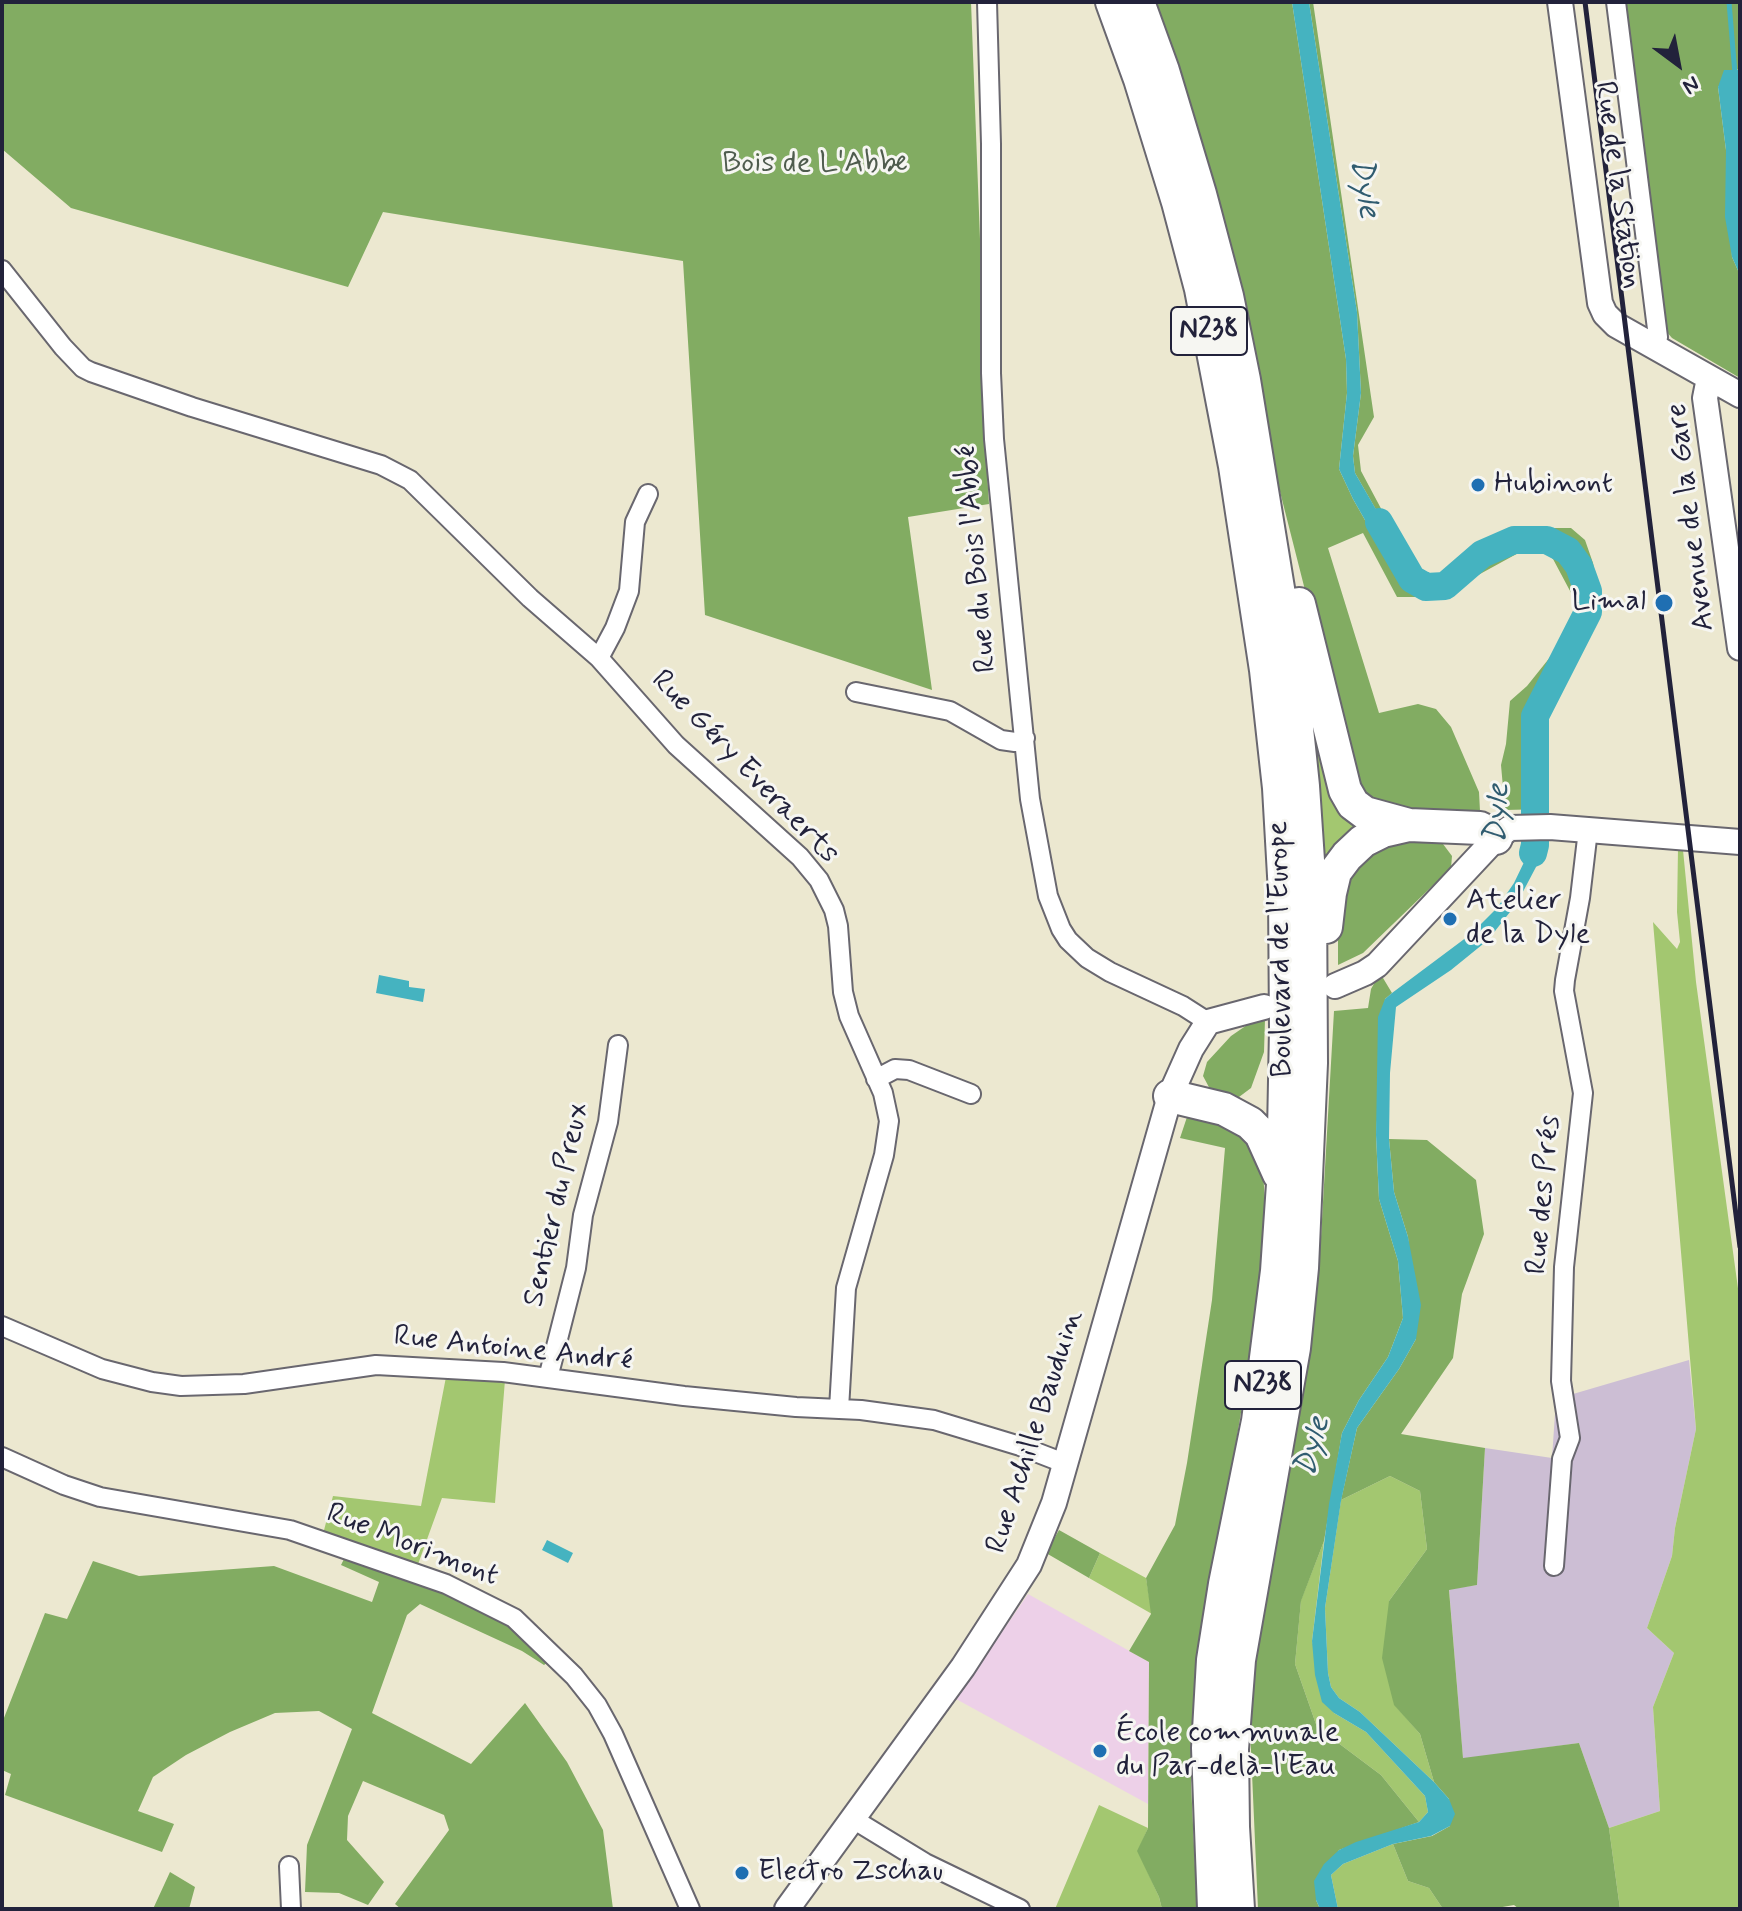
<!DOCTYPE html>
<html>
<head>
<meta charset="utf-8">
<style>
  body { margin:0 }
  #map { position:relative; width:1742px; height:1911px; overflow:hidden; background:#ece8d0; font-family:Mynerve,sans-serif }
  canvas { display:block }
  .frame { position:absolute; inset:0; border:4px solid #22223b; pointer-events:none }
  .north { position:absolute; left:1638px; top:24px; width:80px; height:80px; -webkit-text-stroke:6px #f6f6f2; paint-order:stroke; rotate:148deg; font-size:22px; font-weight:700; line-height:32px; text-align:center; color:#22223b }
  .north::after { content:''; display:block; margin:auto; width:28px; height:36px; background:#22223b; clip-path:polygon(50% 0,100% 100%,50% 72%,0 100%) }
</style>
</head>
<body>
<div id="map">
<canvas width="1742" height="1911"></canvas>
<div class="frame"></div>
<div class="north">N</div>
</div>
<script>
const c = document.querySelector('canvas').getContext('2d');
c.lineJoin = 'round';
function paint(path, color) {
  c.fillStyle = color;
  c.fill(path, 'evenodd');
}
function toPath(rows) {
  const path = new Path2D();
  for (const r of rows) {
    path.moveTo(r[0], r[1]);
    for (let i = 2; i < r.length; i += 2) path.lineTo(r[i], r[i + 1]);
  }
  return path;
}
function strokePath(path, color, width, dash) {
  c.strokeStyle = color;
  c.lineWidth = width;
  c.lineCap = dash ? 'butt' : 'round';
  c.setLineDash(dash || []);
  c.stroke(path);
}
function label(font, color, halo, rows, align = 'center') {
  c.font = font + ' Mynerve,sans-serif';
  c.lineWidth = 6;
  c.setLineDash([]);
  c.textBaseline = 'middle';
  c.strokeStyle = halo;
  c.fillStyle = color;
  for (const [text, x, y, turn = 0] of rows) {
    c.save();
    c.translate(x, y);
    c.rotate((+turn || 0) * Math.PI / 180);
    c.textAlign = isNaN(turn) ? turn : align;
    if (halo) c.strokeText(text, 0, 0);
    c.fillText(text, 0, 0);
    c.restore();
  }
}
paint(toPath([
  [1028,1594,1149,1662,1148,1804,956,1699]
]), '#edd0e8');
paint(toPath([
  [1689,1360,1696,1429,1675,1528,1672,1556,1647,1628,1674,1653,1653,1707,1660,1811,1609,1828,1579,1743,1463,1759,1449,1589,1477,1585,1485,1448,1552,1458,1556,1399]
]), '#ccbed4');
paint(toPath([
  [1305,658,1363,819,1321,880],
  [1678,849,1683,850,1696,982,1740,1303,1740,1909,1620,1909,1609,1828,1660,1811,1653,1707,1674,1653,1647,1628,1672,1556,1675,1528,1696,1429,1653,922,1677,949,1680,942,1677,912],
  [446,1377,505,1380,495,1503,442,1498,417,1567,323,1534,333,1496,421,1506],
  [1390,1476,1420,1491,1427,1549,1389,1601,1394,1704,1420,1734,1434,1782,1360,1712,1339,1698,1331,1687,1328,1673,1325,1608,1341,1500],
  [1324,1541,1312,1641,1334,1713,1366,1732,1425,1796,1428,1812,1419,1822,1381,1775,1317,1727,1295,1664,1301,1600],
  [1100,1553,1146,1578,1152,1614,1089,1578],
  [1099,1805,1148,1828,1138,1851,1159,1897,1162,1909,1055,1909],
  [1393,1844,1408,1881,1429,1888,1443,1909,1338,1909,1331,1875,1343,1864]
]), '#a3c770');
paint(toPath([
  [2,2,971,2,980,239,982,393,989,504,908,517,932,690,705,615,683,261,383,212,348,287,71,208,2,149],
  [1152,2,1292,2,1346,359,1347,393,1339,469,1353,499,1386,557,1402,555,1355,473,1353,456,1361,393,1357,312,1309,2,1313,2,1374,417,1358,445,1361,471,1401,546,1426,575,1432,577,1442,576,1522,528,1571,528,1585,540,1593,563,1598,590,1594,613,1549,707,1549,809,1505,810,1501,765,1506,744,1510,701,1527,686,1555,651,1566,640,1577,604,1553,559,1540,547,1522,551,1438,597,1397,597,1363,533,1328,548,1379,713,1418,704,1436,709,1451,727,1479,792,1480,811,1388,808,1370,800,1354,783,1274,468,1233,257],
  [1622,2,1740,2,1740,70,1734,69,1718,87,1726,150,1732,257,1740,275,1740,378,1672,338,1665,330],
  [1440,840,1452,856,1451,868,1363,953,1338,965,1338,899,1343,878,1375,841],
  [1380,973,1392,993,1385,999,1376,1135,1379,1199,1398,1261,1403,1318,1388,1357,1359,1400,1342,1433,1324,1541,1301,1601,1295,1664,1317,1727,1381,1775,1419,1822,1339,1850,1316,1900,1320,1909,1258,1909,1250,1728,1261,1610,1293,1446,1309,1343,1321,1237,1334,1011,1368,1008,1371,989],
  [1265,1019,1264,1052,1251,1088,1239,1097,1225,1097,1211,1091,1203,1076,1207,1062,1231,1036,1247,1025],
  [1187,1117,1231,1122,1262,1157,1265,1201,1258,1311,1197,1675,1191,1783,1197,1909,1162,1909,1159,1897,1137,1851,1148,1828,1149,1662,1129,1651,1151,1614,1146,1578,1175,1525,1187,1463,1212,1300,1225,1148,1180,1138],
  [1389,1139,1427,1140,1476,1180,1484,1234,1462,1294,1453,1358,1401,1434,1485,1448,1477,1585,1449,1590,1463,1758,1579,1743,1609,1828,1620,1909,1519,1909,1514,1905,1491,1909,1443,1909,1429,1888,1408,1881,1393,1844,1432,1836,1450,1826,1449,1799,1434,1782,1420,1734,1394,1705,1382,1658,1389,1601,1427,1549,1420,1491,1390,1476,1341,1500,1357,1428,1399,1369,1416,1339,1408,1237,1394,1192],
  [1059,1530,1100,1553,1089,1578,1046,1553],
  [347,1553,484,1605,552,1659,544,1665,522,1651,420,1604,407,1615,372,1713,471,1764,525,1703,567,1762,603,1830,613,1909,401,1909,395,1904,449,1830,444,1815,363,1781,348,1816,347,1840,384,1882,368,1905,339,1893,305,1892,307,1845,352,1729,319,1711,275,1713,230,1732,186,1755,153,1777,138,1811,174,1824,162,1852,5,1795,11,1774,2,1770,2,1723,45,1613,67,1619,93,1561,139,1576,274,1566,372,1602,379,1582,341,1565],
  [170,1872,195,1887,189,1909,153,1909]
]), '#82ac62');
paint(toPath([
  [1292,2,1309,2,1357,312,1361,393,1353,456,1355,473,1403,556,1386,557,1353,499,1339,469,1347,393,1346,359],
  [1724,70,1740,70,1740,275,1732,257,1725,217,1726,150,1718,87],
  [1530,838,1542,838,1542,847,1536,867,1517,903,1488,940,1451,970,1396,1007,1390,1073,1389,1139,1394,1192,1408,1237,1421,1305,1416,1339,1399,1369,1357,1428,1341,1501,1325,1608,1328,1673,1331,1687,1339,1698,1360,1712,1434,1782,1449,1799,1455,1814,1450,1826,1431,1836,1393,1844,1343,1864,1331,1875,1338,1909,1320,1909,1316,1900,1314,1881,1324,1864,1339,1850,1356,1842,1419,1822,1428,1812,1425,1796,1366,1732,1334,1713,1322,1702,1315,1675,1312,1641,1329,1504,1342,1433,1359,1400,1388,1357,1403,1318,1398,1261,1379,1199,1376,1135,1378,1017,1385,999,1392,993,1471,934,1497,908,1514,883,1527,856],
  [379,975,409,981,409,987,425,989,423,1002,376,993],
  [547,1540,573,1553,568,1563,542,1550]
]), '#45b3c0');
strokePath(toPath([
  [1729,2,1735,74]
]), '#45b3c0', 5);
strokePath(toPath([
  [1379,522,1412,579,1426,587,1445,586,1482,554,1514,540,1547,540,1568,551,1579,566,1588,591,1588,612,1535,716,1535,845,1533,853]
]), '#45b3c0', 28);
const street = toPath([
  [987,2,991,144,991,373,994,439,1030,799,1048,896,1061,929,1068,940,1087,958,1110,972,1183,1006,1208,1022],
  [1616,2,1658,337,1656,347],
  [2,270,63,347,83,368,91,372,192,407,381,465,410,480,530,598,599,658,676,745,800,857,819,880,834,910,838,926,843,992,849,1016,883,1093,889,1121,884,1155,846,1288,839,1409],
  [599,658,615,628,629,591,635,522,648,494],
  [856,692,950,711,1001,740,1015,742,1025,738],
  [876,1079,895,1069,909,1070,971,1094],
  [2,1326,102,1369,152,1382,181,1386,244,1384,376,1365,503,1372,684,1396,796,1407,861,1410,934,1420,1020,1446,1064,1463],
  [548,1378,576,1268,583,1215,608,1122,618,1045],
  [2,1457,64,1485,100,1497,290,1530,446,1584,514,1618,574,1676,597,1705,613,1734,690,1909],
  [1554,1566,1562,1459,1570,1438,1561,1381,1564,1267,1583,1093,1564,991,1565,980,1580,898,1588,830],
  [853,1819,925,1863,1020,1909],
  [289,1866,291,1909]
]);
const secondary = toPath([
  [1560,2,1600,303,1605,314,1616,325,1740,395],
  [1709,378,1705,398,1740,648],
  [1335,986,1365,973,1377,965,1496,838,1510,828,1550,827,1740,842],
  [787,1909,963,1667,1029,1565,1054,1503,1170,1096,1191,1049,1208,1022,1264,1007]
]);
const highway = toPath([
  [1112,2,1140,79,1178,202,1201,289,1235,466,1266,670,1279,788,1285,893,1286,1029,1283,1184,1277,1271,1258,1421,1225,1584,1213,1660,1208,1748,1214,1909],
  [1138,2,1163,71,1200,194,1227,296,1244,380,1290,662,1303,786,1310,890,1311,1063,1302,1268,1294,1348,1239,1660,1232,1749,1233,1827,1238,1909],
  [1299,604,1345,790,1353,804,1365,813,1409,825],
  [1326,927,1330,893,1335,872,1347,856,1363,841,1383,831,1409,825,1480,828,1496,838],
  [1170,1096,1224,1109,1250,1123,1261,1134,1279,1174]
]);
strokePath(street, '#69676f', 22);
strokePath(secondary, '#69676f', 28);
strokePath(highway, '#69676f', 36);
strokePath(street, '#fff', 18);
strokePath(secondary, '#fff', 24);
strokePath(highway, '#fff', 32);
strokePath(toPath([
  [1585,2,1740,1247]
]), '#22223b', 5);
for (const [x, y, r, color] of [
  [1478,485,8,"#1f6fb2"],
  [1664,603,10,"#1f6fb2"],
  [1450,919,8,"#1f6fb2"],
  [1100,1751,8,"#1f6fb2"],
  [742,1873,8,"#1f6fb2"]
]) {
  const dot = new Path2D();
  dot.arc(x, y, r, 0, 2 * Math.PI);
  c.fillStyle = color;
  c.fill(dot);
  strokePath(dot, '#f6f6f2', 3);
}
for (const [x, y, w] of [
  [1209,331,76],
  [1263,1385,76]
]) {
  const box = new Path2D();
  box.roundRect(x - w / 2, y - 24, w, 48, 6);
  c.fillStyle = '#f6f6f2';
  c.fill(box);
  strokePath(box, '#22223b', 2);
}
label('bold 28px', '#22223b', null, [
  ["N238",1209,331],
  ["N238",1263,1385]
]);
label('30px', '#4f5c4e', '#f6f6f2', [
  ["Bois de L'Abbe",815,165]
]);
label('30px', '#22223b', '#f6f6f2', [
  ["Rue de la Station",1617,185,82],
  ["Avenue de la Gare",1692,517,-97],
  ["Rue du Bois l'Abbé",978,559,-95],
  ["Rue Géry Everaerts",744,768,46],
  ["Boulevard de l'Europe",1282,949,-91],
  ["Rue des Prés",1545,1195,-85],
  ["Sentier du Preux",558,1205,-77],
  ["Rue Antoine André",513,1350,6],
  ["Rue Achille Bauduin",1036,1432,-72],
  ["Rue Morimont",412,1546,21]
]);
label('30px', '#22223b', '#f6f6f2', [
  ["Hubinont",1494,485],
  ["Limal",1646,603,"right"],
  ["Atelier",1466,902],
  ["de la Dyle",1466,936],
  ["École communale",1116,1734],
  ["du Par-delà-l'Eau",1116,1768],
  ["Electro Zschau",758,1873]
], 'left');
label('italic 32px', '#305c70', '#f6f6f2', [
  ["Dyle",1363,188,81],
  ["Dyle",1499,814,-87],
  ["Dyle",1314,1447,-75]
]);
</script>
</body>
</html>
